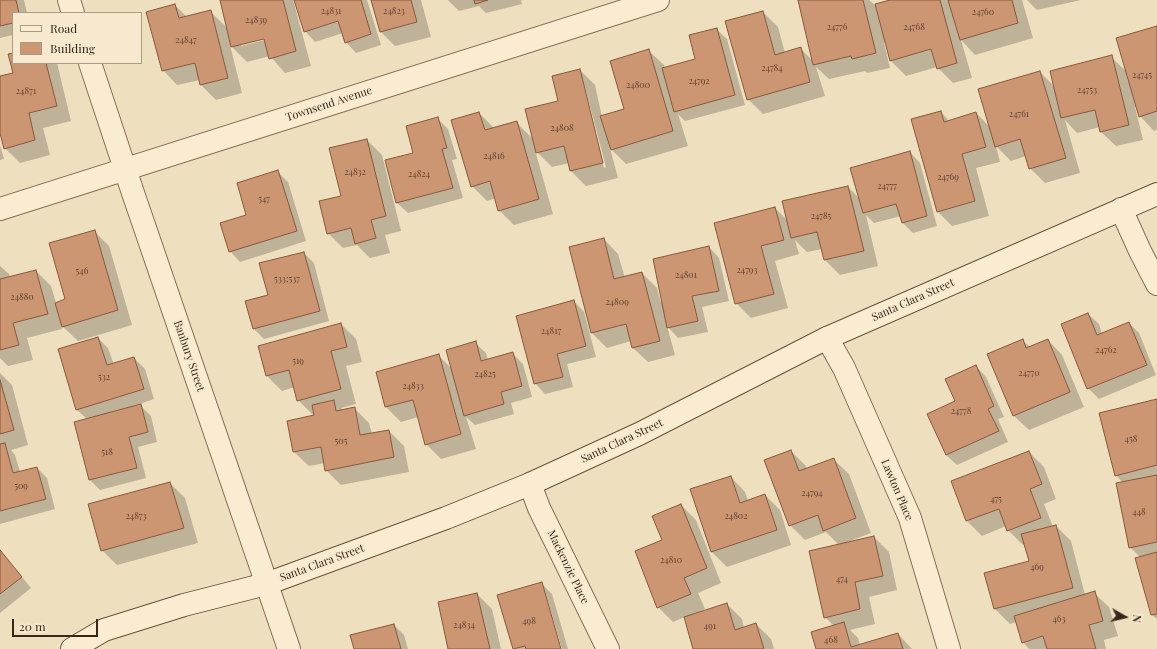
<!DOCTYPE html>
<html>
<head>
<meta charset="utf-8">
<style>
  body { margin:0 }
  #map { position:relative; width:1157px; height:649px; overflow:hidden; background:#eedfbe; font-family:"Playfair Display",serif }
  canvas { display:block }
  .legend { position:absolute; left:12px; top:12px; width:130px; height:52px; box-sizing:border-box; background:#f6e9cd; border:1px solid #a99b86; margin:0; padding:5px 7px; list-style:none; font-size:12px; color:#36271b }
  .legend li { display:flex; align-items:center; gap:8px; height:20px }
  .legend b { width:20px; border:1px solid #a99b86 }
  .north { position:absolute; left:1105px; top:597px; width:40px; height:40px; -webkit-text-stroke:3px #f6e9cd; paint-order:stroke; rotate:98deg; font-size:11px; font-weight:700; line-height:16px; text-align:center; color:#36271b }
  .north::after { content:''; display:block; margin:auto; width:14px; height:18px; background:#36271b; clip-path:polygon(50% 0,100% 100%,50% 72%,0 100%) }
  .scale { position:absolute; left:12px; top:619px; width:86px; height:18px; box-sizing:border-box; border:2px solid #36271b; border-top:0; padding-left:5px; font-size:12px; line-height:14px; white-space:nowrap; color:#36271b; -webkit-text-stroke:3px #f6e9cd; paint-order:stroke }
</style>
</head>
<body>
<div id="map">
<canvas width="1157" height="649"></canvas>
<ul class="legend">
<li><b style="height:5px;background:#f9ecd1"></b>Road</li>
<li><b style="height:11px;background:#cd9673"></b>Building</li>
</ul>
<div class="north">N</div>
<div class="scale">20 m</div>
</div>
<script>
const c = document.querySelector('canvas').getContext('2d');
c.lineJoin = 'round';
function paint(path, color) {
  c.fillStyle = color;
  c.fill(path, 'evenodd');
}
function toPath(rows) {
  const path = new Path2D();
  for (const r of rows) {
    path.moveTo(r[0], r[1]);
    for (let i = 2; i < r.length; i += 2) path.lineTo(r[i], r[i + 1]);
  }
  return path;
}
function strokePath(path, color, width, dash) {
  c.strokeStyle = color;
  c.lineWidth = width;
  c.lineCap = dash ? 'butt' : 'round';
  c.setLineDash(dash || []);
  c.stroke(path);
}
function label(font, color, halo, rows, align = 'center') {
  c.font = font + ' "Playfair Display",serif';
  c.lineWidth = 3.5;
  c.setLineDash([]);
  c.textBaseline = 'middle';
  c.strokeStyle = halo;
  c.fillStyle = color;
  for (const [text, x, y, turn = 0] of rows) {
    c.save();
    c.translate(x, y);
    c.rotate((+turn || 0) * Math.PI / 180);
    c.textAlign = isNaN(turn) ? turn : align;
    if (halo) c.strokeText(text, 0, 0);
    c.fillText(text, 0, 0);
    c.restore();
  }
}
paint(toPath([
  [0,0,24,0,27,13,13,13,13,35,0,38],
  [221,0,293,0,311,66,285,73,270,56,247,62,230,45,242,93,216,100,201,85,200,80,177,85,163,70,175,5,187,17,210,11,228,29],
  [269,37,269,39,241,46,241,44],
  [295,0,367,0,381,45,356,53,346,42,343,33,315,42,305,31],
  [372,0,421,0,431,37,395,46,380,31],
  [448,0,521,0,522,4,486,13,479,6,459,11],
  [799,0,869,0,875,5,893,0,1022,0,1033,38,975,55,961,40,972,78,953,83,937,67,906,76,891,61,886,42,884,43,890,68,867,73,865,71,829,79,816,67,825,96,763,114,748,99,763,12,778,27,785,53,800,48,813,61],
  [1027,0,1081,0,1037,10],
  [1157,27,1157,130,1154,131,1140,116,1137,107,1135,107,1143,140,1116,146,1101,132,1100,127,1077,133,1065,120,1080,173,1045,183,1030,168,1026,156,1011,161,996,146,1000,162,976,168,989,216,952,226,937,211,941,112,949,121,976,113,990,127,1040,72,1055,87,1111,57,1127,72],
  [716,29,727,39,745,105,685,121,678,114,688,146,626,164,610,148,618,178,586,186,571,171,569,163,552,167,535,150,553,214,514,225,499,210,496,198,487,201,472,186,479,113,494,128,516,122,534,140,580,70,595,85,602,117,626,109,649,51,664,65,665,68,696,59],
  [583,87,585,87,606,167,604,168],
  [13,54,13,63,57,63,71,121,43,128,50,155,20,163,5,148,0,129,0,77,14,73,10,55],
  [438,119,448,129,457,159,452,160,463,198,408,213,397,203,386,161,414,153],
  [367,140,382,155,401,231,385,235,390,253,370,258,357,245,343,248,328,233,342,196],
  [0,145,4,159,0,160],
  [910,152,920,163,937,226,913,233,903,223,901,216,874,223,866,215,878,266,840,275,825,260,822,249,807,252,795,240,799,254,775,261,788,308,751,318,736,303,775,208,788,221,848,187,860,199],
  [278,172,288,182,306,241,240,262,230,251],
  [94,231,109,246,132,325,78,341,61,325,62,329,27,338,33,360,8,366,0,358,0,266,9,274,10,278,36,271,51,286,56,303,66,300],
  [604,239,618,254,625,278,642,273,657,288,661,303,663,302,709,247,719,258,729,301,702,307,708,332,678,338,667,326,675,355,648,362,633,348,631,341,607,348,592,333],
  [304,253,314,263,329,321,264,339,254,329,269,296],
  [574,301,584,312,596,357,567,364,573,387,545,394,535,383],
  [1088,314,1099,324,1102,334,1129,323,1139,333,1156,375,1099,399,1088,388],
  [341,324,356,339,362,362,346,366,356,404,341,408,343,411,354,408,369,423,372,434,389,431,404,446,409,472,341,485,326,470,325,463,309,466,294,452,314,416,298,400,295,387,282,391,267,376],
  [98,338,108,348,114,365,134,358,145,369,154,399,139,404,151,416,157,442,138,447,146,478,100,490,90,480,75,422,87,419,77,410],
  [1022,340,1030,347,1048,340,1062,355,1084,407,1029,430,1014,416],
  [475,343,486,353,488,360,512,353,523,364,532,397,511,403,514,414,475,425,466,417,476,449,441,459,426,444,418,417,401,422,386,407,438,355,452,369],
  [976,366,986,377,1004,417,998,419,1008,442,957,465,946,455,956,402],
  [0,373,12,385,28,445,11,450,15,455,20,472,37,468,47,478,55,509,0,524],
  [1157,400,1157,619,1152,615,1140,557,1130,547,1123,483,1116,475],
  [791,451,806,466,807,469,834,460,849,474,871,533,845,543,874,537,889,552,897,590,869,597,875,624,850,630,858,638,860,645,898,634,912,649,817,649,834,626,825,617,839,545,826,532,805,540,790,525],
  [1029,452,1044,467,1056,499,1044,504,1053,527,1056,526,1071,541,1085,595,1094,593,1109,607,1118,636,1104,640,1106,649,1029,649,1023,642,1016,622,1010,624,995,609,985,574,1030,562,1025,544,1023,545,1008,530,1006,526,982,536,967,521,952,482],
  [731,477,745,492,748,501,765,495,780,510,791,545,727,567,712,552,692,490],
  [170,483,185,498,198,543,117,565,102,550],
  [681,505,696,520,721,583,698,593,705,609,699,612,699,613,727,604,742,619,744,628,756,624,771,639,774,649,694,649,685,617,673,622,658,607,663,541],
  [0,550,31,588,0,613],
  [541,583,552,594,568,649,562,649,546,594,544,594,560,649,514,649,499,596],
  [477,594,492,609,501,649,449,649],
  [394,625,404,635,408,649,355,649]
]), '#0003');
const building = toPath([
  [0,0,16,0,19,13,13,13,13,23,0,26,0,0],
  [220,0,283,0,296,51,269,59,264,39,231,47,220,0],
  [294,0,361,0,371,34,345,43,338,21,304,32,294,0],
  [371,0,411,0,417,22,380,32,371,0],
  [474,0,488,0,475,4,474,0],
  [798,0,863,0,876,53,852,59,851,56,813,65,798,0],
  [890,0,940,0,957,63,937,69,931,49,890,61,875,4,890,0],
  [948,0,1012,0,1018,23,960,40,948,0],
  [175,4,179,18,211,10,228,78,200,85,195,63,162,71,146,12,175,4],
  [763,11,775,55,801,47,810,82,747,100,725,21,763,11],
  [1157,26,1157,111,1139,117,1116,38,1157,26],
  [717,28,735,95,674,112,662,68,695,59,689,35,717,28],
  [649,49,673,131,611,150,600,116,624,109,610,61,649,49],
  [13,53,13,63,46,63,57,106,29,113,35,140,4,149,0,133,0,76,13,73,8,54,13,53],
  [1112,55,1129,125,1100,132,1095,110,1061,118,1050,71,1112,55],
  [580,69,603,163,570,171,564,146,536,153,525,109,558,101,552,76,580,69],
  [1040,71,1066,158,1029,169,1020,139,995,147,978,89,1040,71],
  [941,111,944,122,976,112,986,147,962,154,975,201,937,212,911,119,941,111],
  [479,112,485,130,517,121,539,199,498,211,490,181,471,187,451,120,479,112],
  [438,117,447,148,442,149,453,188,396,203,385,160,413,153,406,126,438,117],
  [367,139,386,216,371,220,376,238,355,244,351,228,327,234,319,201,341,196,329,148,367,139],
  [910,151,927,216,902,223,896,204,863,213,850,168,910,151],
  [278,170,297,231,229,252,220,223,246,215,237,183,278,170],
  [848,186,864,251,824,260,817,232,791,238,782,201,848,186],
  [775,207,784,240,761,246,774,294,735,304,714,223,775,207],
  [95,230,118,310,62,327,55,303,65,299,49,243,95,230],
  [604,238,614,279,642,272,660,341,632,348,626,324,591,333,569,247,604,238],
  [709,246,719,291,692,296,698,321,667,328,653,259,709,246],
  [304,252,320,311,253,329,245,301,268,295,259,263,304,252],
  [36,270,48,314,13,323,19,345,0,350,0,279,36,270],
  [574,300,586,346,557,354,563,377,534,384,516,316,574,300],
  [1088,313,1097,335,1129,322,1147,365,1087,389,1061,324,1088,313],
  [341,323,347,347,331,351,341,389,297,401,289,370,266,376,258,346,341,323],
  [98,337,107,365,134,357,144,389,76,410,58,349,98,337],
  [1023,339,1026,348,1048,339,1070,392,1013,416,987,354,1023,339],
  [476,341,481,361,513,352,522,386,501,392,504,404,464,416,446,350,476,341],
  [439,354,461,434,425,445,413,400,385,407,376,372,439,354],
  [976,365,994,406,988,409,999,431,946,455,927,414,955,401,945,379,976,365],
  [0,380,14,430,0,434,0,380],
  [1157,399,1157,465,1115,476,1099,413,1157,399],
  [334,400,336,411,355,407,360,435,389,430,394,457,325,471,321,447,293,452,287,421,314,415,312,405,334,400],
  [141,404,148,432,129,437,137,468,89,480,74,422,141,404],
  [5,443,13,473,37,467,46,499,0,511,0,444,5,443],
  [791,450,799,471,834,458,856,518,823,531,818,515,789,526,764,460,791,450],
  [1029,451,1042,484,1030,489,1041,518,1007,531,999,509,966,521,951,481,1029,451],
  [1157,475,1157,542,1129,548,1116,483,1157,475],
  [731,476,740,503,765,494,777,530,711,552,690,489,731,476],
  [170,482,184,528,101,551,88,504,170,482],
  [681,504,707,568,684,578,691,594,657,608,635,551,662,540,652,516,681,504],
  [1056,525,1073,588,994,609,984,573,1029,561,1021,534,1056,525],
  [874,536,883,576,855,582,860,609,824,618,809,551,874,536],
  [0,550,22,577,0,594,0,550],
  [1157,552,1157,614,1151,615,1135,558,1157,552],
  [542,582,561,649,526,649,525,646,513,649,497,595,542,582],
  [1095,591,1103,621,1089,625,1096,649,1047,649,1043,636,1022,643,1014,616,1095,591],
  [477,593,490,649,448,649,438,602,477,593],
  [727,603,735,630,756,623,764,649,693,649,684,617,727,603],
  [844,622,851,647,898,633,903,649,816,649,811,632,844,622],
  [394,624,401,649,354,649,350,635,394,624]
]);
paint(building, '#cd9673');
strokePath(building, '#86583c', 1);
const street = toPath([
  [69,0,73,13],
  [90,63,132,190,289,649],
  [0,209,658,0],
  [1121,209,1140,251,1157,284],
  [827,338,844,368,910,518,949,649],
  [530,484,539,508,608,649]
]);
const secondary = toPath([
  [72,649,104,630,184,605,266,584,446,518,530,484,639,434,827,338,1157,194]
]);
strokePath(street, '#876f56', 24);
strokePath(secondary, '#68503a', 24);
strokePath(street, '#f9ecd1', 22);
strokePath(secondary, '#f9ecd1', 22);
label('9px', '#5c4331', null, [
  ["24831",331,11],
  ["24823",394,11],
  ["24760",983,12],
  ["24839",256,20],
  ["24776",837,27],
  ["24768",914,27],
  ["24847",186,40],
  ["24784",772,68],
  ["24745",1142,75],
  ["24792",699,81],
  ["24800",638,85],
  ["24753",1087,90],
  ["24871",26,91],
  ["24761",1019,114],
  ["24808",562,128],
  ["24816",494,156],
  ["24832",355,172],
  ["24824",419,174],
  ["24769",948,177],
  ["24777",887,186],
  ["547",264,199],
  ["24785",821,216],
  ["24793",747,270],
  ["546",82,271],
  ["24801",686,275],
  ["533;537",287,279],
  ["24880",22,297],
  ["24809",617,302],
  ["24817",551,331],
  ["24762",1106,350],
  ["519",298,361],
  ["24770",1029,373],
  ["24825",485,374],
  ["532",104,377],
  ["24833",413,386],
  ["24778",961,411],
  ["458",1131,439],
  ["505",341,441],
  ["518",107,452],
  ["509",21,486],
  ["24794",812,493],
  ["475",996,499],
  ["448",1139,512],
  ["24873",136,516],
  ["24802",736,516],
  ["24810",671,560],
  ["469",1037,567],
  ["474",842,579],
  ["463",1059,619],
  ["498",529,621],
  ["24834",464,625],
  ["491",710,626],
  ["468",831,640]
]);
label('11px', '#36271b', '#f6e9cd', [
  ["Townsend Avenue",329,104,-18],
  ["Santa Clara Street",913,300,-24],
  ["Banbury Street",189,356,71],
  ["Santa Clara Street",622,441,-25],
  ["Lawton Place",897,490,67],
  ["Santa Clara Street",322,563,-20],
  ["Mackenzie Place",568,567,64]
]);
</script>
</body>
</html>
